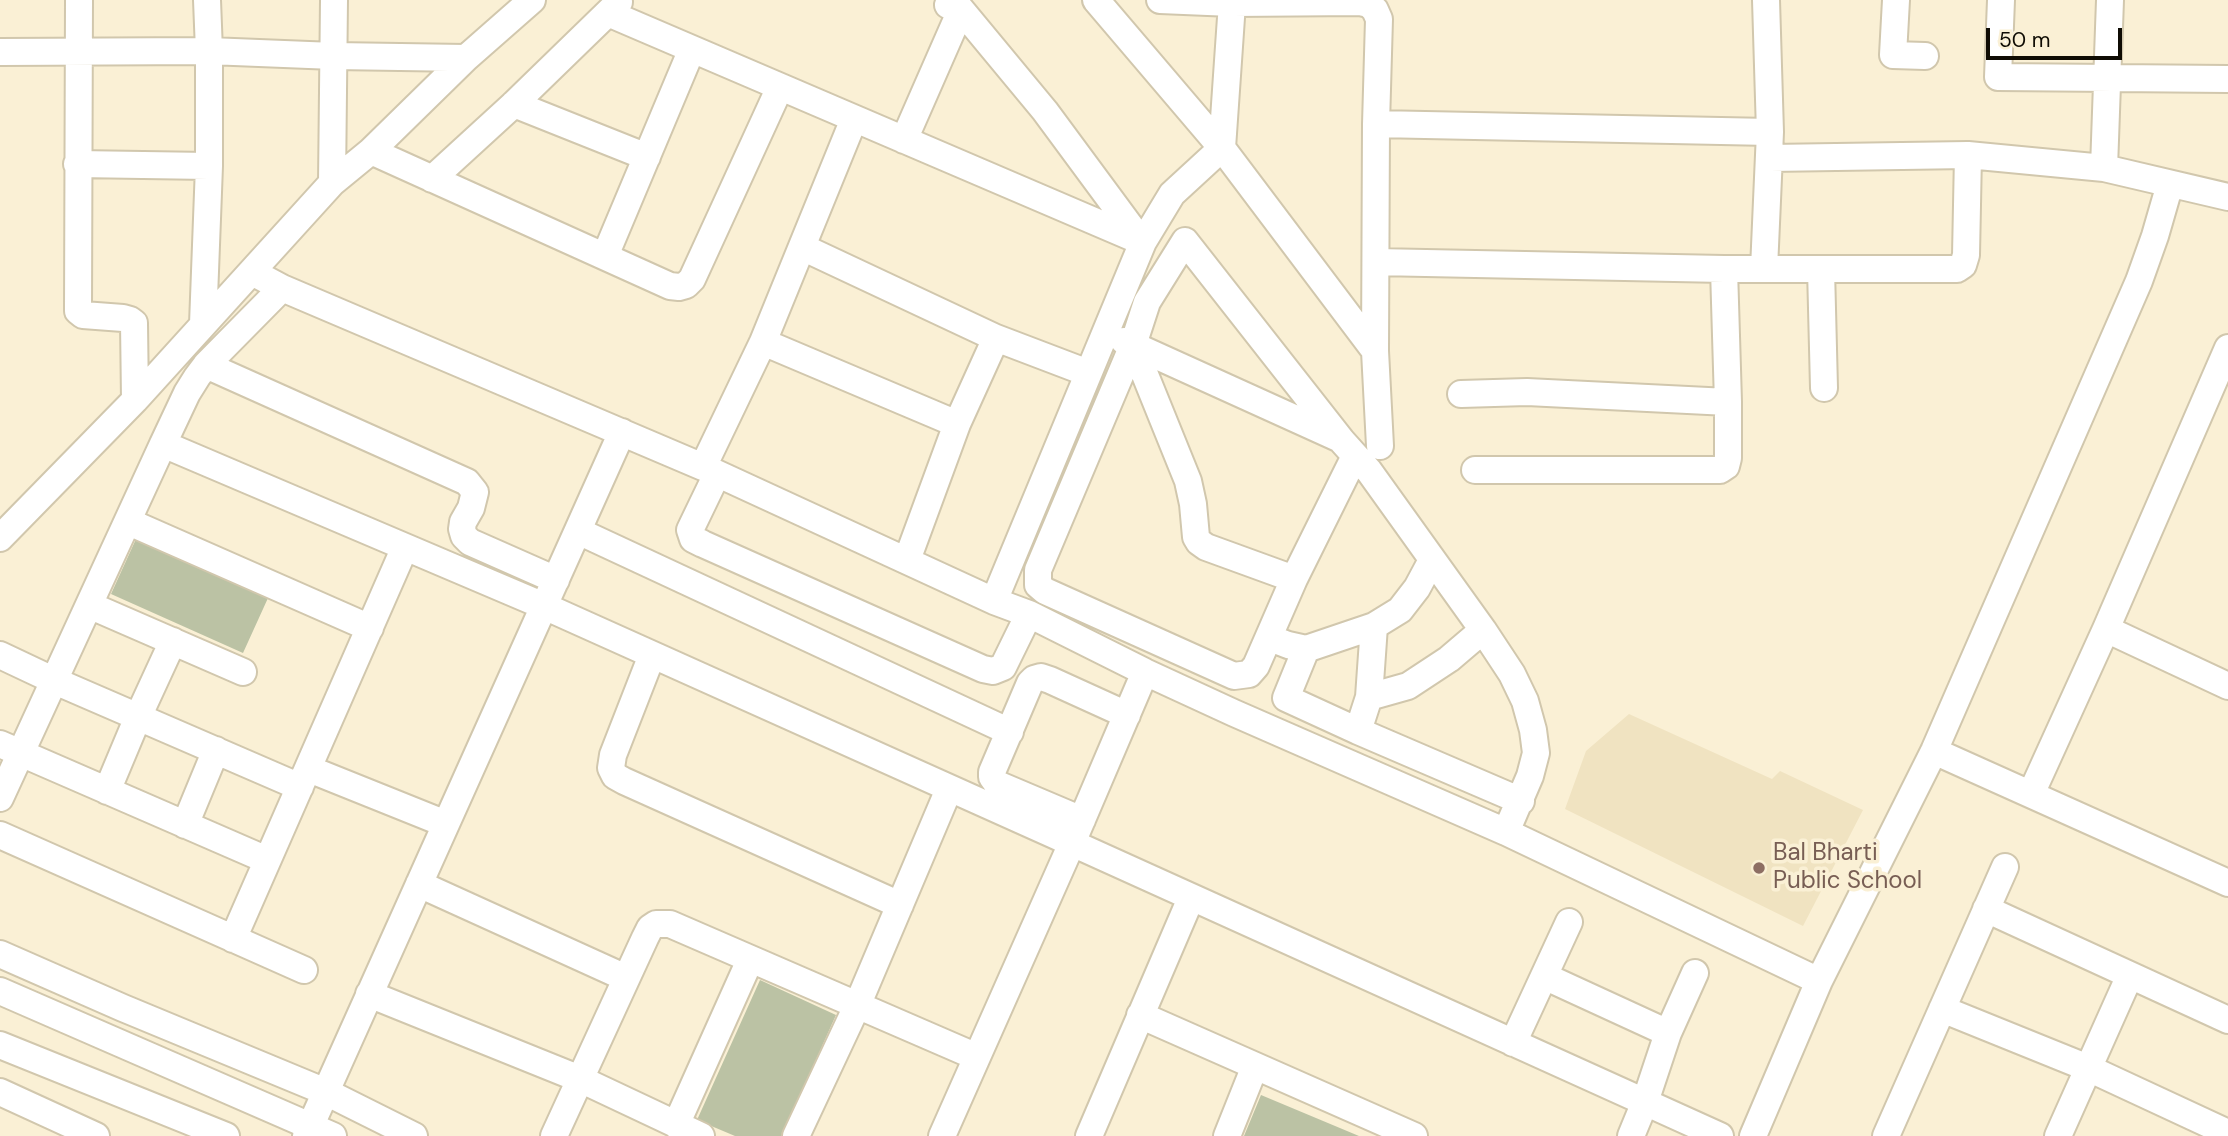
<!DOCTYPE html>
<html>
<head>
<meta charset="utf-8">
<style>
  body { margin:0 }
  #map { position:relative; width:2228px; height:1136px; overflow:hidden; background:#faf0d5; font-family:"DM Sans",sans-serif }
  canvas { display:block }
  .scale { position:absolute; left:1986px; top:28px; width:136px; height:32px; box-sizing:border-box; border:4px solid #0f0c04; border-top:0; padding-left:9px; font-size:21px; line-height:24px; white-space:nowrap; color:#0f0c04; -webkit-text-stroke:5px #faf0d5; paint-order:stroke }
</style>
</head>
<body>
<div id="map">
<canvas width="2228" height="1136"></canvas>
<div class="scale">50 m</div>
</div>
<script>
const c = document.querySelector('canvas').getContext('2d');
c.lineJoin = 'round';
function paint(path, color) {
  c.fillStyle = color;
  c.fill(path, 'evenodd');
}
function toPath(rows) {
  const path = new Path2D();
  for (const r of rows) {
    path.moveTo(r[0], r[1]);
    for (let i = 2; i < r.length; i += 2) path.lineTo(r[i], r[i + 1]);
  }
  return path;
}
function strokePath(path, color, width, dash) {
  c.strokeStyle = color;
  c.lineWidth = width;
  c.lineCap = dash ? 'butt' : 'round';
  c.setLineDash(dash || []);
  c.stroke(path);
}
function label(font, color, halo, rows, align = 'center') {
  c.font = font + ' "DM Sans",sans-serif';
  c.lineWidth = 7;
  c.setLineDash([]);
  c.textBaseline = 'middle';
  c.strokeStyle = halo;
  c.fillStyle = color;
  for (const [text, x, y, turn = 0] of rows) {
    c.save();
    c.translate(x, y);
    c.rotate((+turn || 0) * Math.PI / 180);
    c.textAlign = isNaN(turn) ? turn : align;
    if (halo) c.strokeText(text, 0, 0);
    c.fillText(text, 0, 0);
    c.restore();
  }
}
paint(toPath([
  [1629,714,1772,779,1780,771,1863,810,1803,926,1565,809,1586,751]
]), '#f0e3c1');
paint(toPath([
  [136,539,268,598,243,653,111,594],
  [760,980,836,1015,782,1136,735,1136,697,1120],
  [1261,1095,1359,1136,1244,1136]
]), '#bbc2a4');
const minor = toPath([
  [79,0,78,311,83,315,123,318,130,320,134,323,135,400],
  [953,0,1045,111,1141,241],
  [1096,0,1222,148,1375,351],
  [1160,0,1232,3,1360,2,1369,4,1375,10,1379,19,1376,124,1375,351,1380,446],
  [1896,0,1893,55,1925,56],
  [2001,0,1998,77,2228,79],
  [608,13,1143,242],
  [0,52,209,51,334,56,466,58],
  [514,104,647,157],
  [1376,124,1770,132],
  [904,140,961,10,948,5],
  [371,151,670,286,679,287,686,285,692,279,780,87],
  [1770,158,1968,155,2104,168,2110,0],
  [77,164,209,166],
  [2104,168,2228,197],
  [432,179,514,104,619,2],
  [332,183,334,0],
  [802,247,996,338,1088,373],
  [605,256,692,49],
  [1376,262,1724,269,1957,269,1963,265,1966,255,1968,155],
  [1764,269,1770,132,1766,0],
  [1821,269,1824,388],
  [252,272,282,288,703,467,994,601,1029,614,1145,672,1234,713,1506,832,1819,981],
  [203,324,209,166,209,51,207,0],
  [1124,341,1338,438],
  [763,342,957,424,907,560],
  [1133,345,1188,481,1193,504,1196,537,1199,542,1206,547,1294,579],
  [206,365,467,482,475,492,471,508,463,522,462,529,464,536,470,542,556,580],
  [1461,394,1527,392,1728,402],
  [957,424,996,338],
  [163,444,187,393,197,377,206,365,282,288],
  [1355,456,1294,579,1256,666,1249,674,1234,676,1045,591,1038,585,1038,570,1133,345,1147,302,1185,241,1342,441,1369,471,1483,630,1512,674,1525,701,1533,730,1536,753,1530,776,1506,832],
  [703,467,763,342,854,119],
  [1475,470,1720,470,1726,466,1728,458,1728,402,1724,269],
  [717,474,690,530,693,539,703,544,983,669,993,671,1003,667,1029,614],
  [129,522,370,628],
  [578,531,1010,732],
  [0,538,135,400,332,183,371,151,466,58,532,0],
  [994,601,1143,242,1172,194,1222,148,1232,3],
  [89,605,243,672],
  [1374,626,1369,697,1358,731,1521,801],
  [2106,629,2228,686],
  [1270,638,1288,645,1306,649,1374,626,1400,610,1417,588,1432,560],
  [1306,649,1286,698,1358,731],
  [0,655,55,681,300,787],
  [652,655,613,755,611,768,615,776,624,781,900,905],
  [1369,697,1408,686,1449,659,1483,630],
  [0,744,267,860],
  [1934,751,2228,883],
  [309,769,446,824],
  [107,791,138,717,173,641],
  [2031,794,2106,629,2228,348],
  [0,798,163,444,544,606,1072,843,1720,1136],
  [1082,820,997,784,992,777,992,772,1030,683,1034,679,1041,677,1050,680,1127,715],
  [185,825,216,750],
  [0,835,304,970],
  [419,884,626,978],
  [1986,909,2228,1020],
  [233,939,405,547],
  [0,954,123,1008,326,1092,414,1136],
  [1544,976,1668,1033],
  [0,991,333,1136],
  [369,994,580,1079,701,1136],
  [1942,1009,2088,1068,2228,1133],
  [1140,1015,1414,1136],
  [1513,1043,1569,922],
  [0,1045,226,1136],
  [0,1092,96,1136],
  [676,1125,750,960],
  [306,1136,622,432],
  [554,1136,645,938,650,928,656,924,670,924,977,1057],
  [796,1136,857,1006,949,789],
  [942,1136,1072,843,1145,672],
  [1089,1136,1191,898],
  [1227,1136,1255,1066],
  [1631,1136,1645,1102,1668,1033,1695,973],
  [1753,1136,1819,981,1934,751,2139,281,2155,236,2170,184],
  [1886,1136,2005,867],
  [2058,1136,2130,975]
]);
strokePath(minor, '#d1c7ad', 30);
strokePath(minor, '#fff', 26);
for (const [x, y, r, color] of [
  [1759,868,7,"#8d6e63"]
]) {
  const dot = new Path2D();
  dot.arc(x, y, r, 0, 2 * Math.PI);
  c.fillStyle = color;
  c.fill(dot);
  strokePath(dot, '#faf0d5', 2.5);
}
label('24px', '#785e54', '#faf0d5', [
  ["Bal Bharti",1773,854],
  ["Public School",1773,882]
], 'left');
</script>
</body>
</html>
